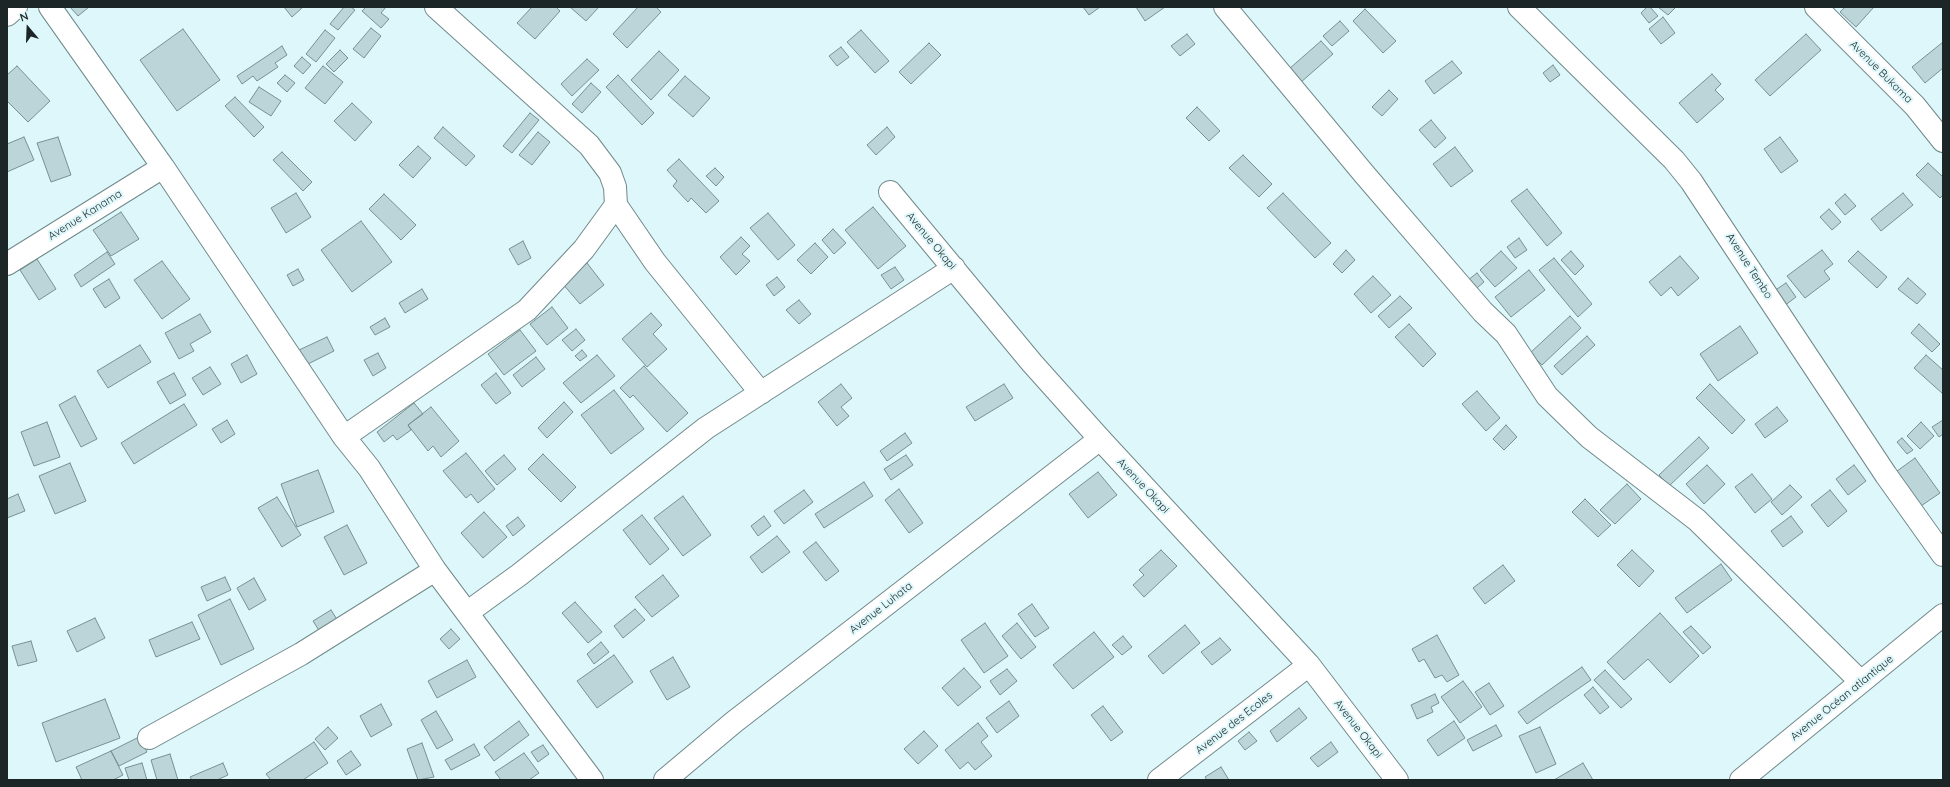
<!DOCTYPE html>
<html>
<head>
<meta charset="utf-8">
<style>
  body { margin:0 }
  #map { position:relative; width:1950px; height:787px; overflow:hidden; background:#def7fa; font-family:Quicksand,sans-serif }
  canvas { display:block }
  .frame { position:absolute; inset:0; border:8px solid #1c2627; pointer-events:none }
  .north { position:absolute; left:8px; top:8px; width:40px; height:40px; -webkit-text-stroke:3px #def7fa; paint-order:stroke; rotate:341deg; font-size:11px; font-weight:700; line-height:16px; text-align:center; color:#1c2627 }
  .north::after { content:''; display:block; margin:auto; width:14px; height:18px; background:#1c2627; clip-path:polygon(50% 0,100% 100%,50% 72%,0 100%) }
</style>
</head>
<body>
<div id="map">
<canvas width="1950" height="787"></canvas>
<div class="frame"></div>
<div class="north">N</div>
</div>
<script>
const c = document.querySelector('canvas').getContext('2d');
c.lineJoin = 'round';
function paint(path, color) {
  c.fillStyle = color;
  c.fill(path, 'evenodd');
}
function toPath(rows) {
  const path = new Path2D();
  for (const r of rows) {
    path.moveTo(r[0], r[1]);
    for (let i = 2; i < r.length; i += 2) path.lineTo(r[i], r[i + 1]);
  }
  return path;
}
function strokePath(path, color, width, dash) {
  c.strokeStyle = color;
  c.lineWidth = width;
  c.lineCap = dash ? 'butt' : 'round';
  c.setLineDash(dash || []);
  c.stroke(path);
}
function label(font, color, halo, rows, align = 'center') {
  c.font = font + ' Quicksand,sans-serif';
  c.lineWidth = 4;
  c.setLineDash([]);
  c.textBaseline = 'middle';
  c.strokeStyle = halo;
  c.fillStyle = color;
  for (const [text, x, y, turn = 0] of rows) {
    c.save();
    c.translate(x, y);
    c.rotate((+turn || 0) * Math.PI / 180);
    c.textAlign = isNaN(turn) ? turn : align;
    if (halo) c.strokeText(text, 0, 0);
    c.fillText(text, 0, 0);
    c.restore();
  }
}
const building = toPath([
  [70,7,89,7,78,16,70,7],
  [284,7,303,7,292,17,284,7],
  [344,7,351,7,355,10,338,30,330,24,344,7],
  [366,7,386,7,381,13,389,19,381,28,362,11,366,7],
  [532,7,556,7,560,11,535,39,517,23,532,7],
  [570,7,599,7,586,21,570,7],
  [638,7,656,7,661,12,627,48,613,34,638,7],
  [1083,7,1100,7,1089,15,1083,7],
  [1136,7,1165,7,1145,21,1136,7],
  [1647,7,1650,7,1658,16,1649,23,1641,13,1647,7],
  [1658,7,1676,7,1668,15,1658,7],
  [1845,7,1874,7,1856,27,1840,12,1845,7],
  [1365,9,1396,41,1383,53,1353,21,1365,9],
  [1663,17,1675,33,1661,44,1649,29,1663,17],
  [1340,21,1349,31,1332,46,1323,36,1340,21],
  [371,28,381,36,364,58,353,49,371,28],
  [183,29,220,80,177,111,140,60,183,29],
  [325,30,335,38,316,62,306,54,325,30],
  [861,30,889,61,875,73,847,42,861,30],
  [1187,34,1195,44,1180,56,1171,46,1187,34],
  [1806,34,1821,50,1770,96,1755,80,1806,34],
  [1321,41,1333,54,1300,83,1289,69,1321,41],
  [1943,42,1943,68,1925,83,1912,67,1943,42],
  [929,43,941,55,911,84,899,72,929,43],
  [282,46,287,55,275,63,278,67,257,81,253,76,242,84,237,76,282,46],
  [841,47,849,57,837,66,829,56,841,47],
  [340,50,348,58,334,72,326,64,340,50],
  [659,51,679,70,651,100,631,80,659,51],
  [302,57,311,65,303,74,294,66,302,57],
  [587,59,599,70,572,96,561,84,587,59],
  [1452,61,1462,73,1434,94,1425,81,1452,61],
  [1553,65,1560,75,1550,82,1543,73,1553,65],
  [17,66,50,101,28,122,7,101,7,75,17,66],
  [323,66,343,82,325,104,305,88,323,66],
  [1712,74,1721,84,1715,90,1724,99,1697,123,1679,103,1712,74],
  [285,75,295,83,287,92,277,83,285,75],
  [618,75,654,113,642,125,606,87,618,75],
  [685,76,710,98,693,117,668,95,685,76],
  [591,83,601,92,582,113,572,104,591,83],
  [259,87,281,101,271,116,249,102,259,87],
  [1389,90,1398,99,1382,116,1372,107,1389,90],
  [235,97,264,127,254,137,225,106,235,97],
  [352,103,372,122,355,141,334,121,352,103],
  [1197,107,1220,131,1209,141,1186,118,1197,107],
  [530,113,539,120,512,153,503,146,530,113],
  [1431,120,1446,138,1435,148,1419,130,1431,120],
  [443,127,475,156,466,166,434,138,443,127],
  [887,127,895,137,876,155,867,145,887,127],
  [538,132,550,142,532,165,519,155,538,132],
  [24,137,34,160,7,172,7,144,24,137],
  [58,137,71,175,51,182,37,143,58,137],
  [1780,137,1798,161,1781,173,1764,149,1780,137],
  [418,146,431,158,413,178,399,165,418,146],
  [1455,147,1473,171,1451,187,1433,164,1455,147],
  [282,152,312,182,303,191,273,160,282,152],
  [1243,155,1272,184,1259,197,1229,168,1243,155],
  [679,159,719,201,706,213,691,198,688,202,673,186,677,181,667,170,679,159],
  [1928,163,1943,177,1943,195,1940,198,1916,175,1928,163],
  [715,168,724,177,716,186,706,176,715,168],
  [1527,189,1562,233,1547,246,1511,201,1527,189],
  [296,193,311,217,286,233,271,208,296,193],
  [1283,193,1331,243,1315,258,1267,208,1283,193],
  [1903,193,1913,205,1881,231,1871,219,1903,193],
  [384,194,416,225,401,240,369,209,384,194],
  [1845,194,1856,206,1845,215,1835,203,1845,194],
  [873,207,906,246,878,269,845,230,873,207],
  [1829,209,1841,222,1832,230,1820,217,1829,209],
  [121,212,139,239,111,256,93,230,121,212],
  [768,213,795,245,778,260,750,228,768,213],
  [361,221,392,262,352,292,321,250,361,221],
  [833,229,846,243,834,254,822,240,833,229],
  [741,237,750,246,742,254,750,261,736,275,720,257,741,237],
  [1519,238,1527,250,1515,258,1507,247,1519,238],
  [523,241,531,258,518,265,509,249,523,241],
  [815,243,828,257,811,274,797,260,815,243],
  [1346,250,1355,260,1342,273,1333,264,1346,250],
  [1822,250,1833,264,1824,271,1830,279,1805,298,1787,276,1822,250],
  [1501,251,1517,268,1495,287,1480,270,1501,251],
  [1571,251,1584,266,1575,275,1561,260,1571,251],
  [1858,251,1887,277,1877,288,1848,261,1858,251],
  [107,252,115,264,81,287,74,275,107,252],
  [1680,256,1699,278,1678,296,1671,287,1661,296,1649,282,1680,256],
  [1554,258,1592,304,1578,317,1539,270,1554,258],
  [37,259,56,289,39,300,20,270,37,259],
  [162,261,190,299,162,319,134,280,162,261],
  [587,263,604,285,580,304,562,283,587,263],
  [895,267,904,280,891,289,881,275,895,267],
  [298,269,304,280,293,286,287,275,298,269],
  [1529,270,1545,290,1511,317,1495,297,1529,270],
  [1477,273,1484,282,1471,293,1463,284,1477,273],
  [1373,276,1391,295,1371,313,1354,294,1373,276],
  [777,277,785,287,774,296,766,285,777,277],
  [1908,278,1926,294,1917,304,1898,289,1908,278],
  [109,279,120,298,105,308,93,289,109,279],
  [1786,283,1796,297,1784,306,1774,291,1786,283],
  [422,289,428,299,405,313,399,303,422,289],
  [1400,296,1412,308,1389,328,1378,316,1400,296],
  [799,300,811,314,799,324,786,310,799,300],
  [552,307,568,328,547,345,530,324,552,307],
  [651,313,662,325,653,334,667,349,647,367,622,339,651,313],
  [200,314,211,332,190,344,194,351,179,359,165,333,200,314],
  [1570,316,1581,328,1542,365,1530,353,1570,316],
  [385,318,390,327,375,335,370,327,385,318],
  [1409,324,1436,354,1423,367,1395,337,1409,324],
  [1919,324,1940,344,1932,352,1911,333,1919,324],
  [1740,326,1758,353,1718,381,1700,354,1740,326],
  [576,329,585,340,572,351,562,340,576,329],
  [520,330,536,351,504,375,488,354,520,330],
  [1587,336,1595,345,1562,375,1554,366,1587,336],
  [327,337,334,351,306,365,299,350,327,337],
  [140,345,151,362,108,388,97,371,140,345],
  [582,350,587,356,580,361,575,356,582,350],
  [378,353,386,368,373,376,364,360,378,353],
  [247,355,257,374,241,383,231,364,247,355],
  [597,355,615,376,581,403,563,383,597,355],
  [1926,355,1943,370,1943,394,1914,368,1926,355],
  [536,357,545,369,522,387,513,375,536,357],
  [644,366,688,413,667,432,633,395,630,398,620,388,644,366],
  [210,367,221,384,203,395,192,378,210,367],
  [174,373,186,395,170,404,157,382,174,373],
  [496,373,511,393,496,404,481,385,496,373],
  [841,384,852,398,841,407,849,416,837,426,818,402,841,384],
  [1004,384,1013,398,975,421,966,407,1004,384],
  [1710,384,1745,420,1732,434,1696,398,1710,384],
  [614,390,644,429,611,454,581,415,614,390],
  [1477,391,1500,418,1486,431,1462,404,1477,391],
  [75,396,97,439,81,447,59,405,75,396],
  [564,402,573,412,547,438,538,428,564,402],
  [414,403,423,414,408,425,411,430,397,440,393,435,384,442,377,432,414,403],
  [184,404,197,425,134,464,121,443,184,404],
  [431,407,459,441,441,457,433,446,428,451,408,425,431,407],
  [1777,407,1788,421,1765,438,1755,424,1777,407],
  [227,420,235,434,221,443,212,429,227,420],
  [1943,420,1943,434,1939,437,1932,427,1943,420],
  [47,422,60,457,34,466,21,432,47,422],
  [1921,422,1934,436,1920,449,1907,436,1921,422],
  [1506,425,1517,437,1504,450,1493,439,1506,425],
  [905,433,912,443,887,461,880,451,905,433],
  [1699,437,1709,448,1669,486,1659,475,1699,437],
  [1902,438,1913,450,1907,454,1897,442,1902,438],
  [466,453,495,489,478,503,471,494,466,498,443,471,466,453],
  [543,454,576,487,561,502,528,469,543,454],
  [504,455,516,469,497,485,485,471,504,455],
  [906,455,913,465,891,480,884,469,906,455],
  [1915,458,1940,493,1918,508,1893,474,1915,458],
  [70,463,86,501,55,514,39,476,70,463],
  [1707,465,1725,484,1704,504,1686,484,1707,465],
  [1854,465,1866,481,1848,495,1836,479,1854,465],
  [318,470,334,512,297,527,281,484,318,470],
  [1098,472,1117,495,1088,518,1069,494,1098,472],
  [1752,474,1772,499,1755,513,1735,487,1752,474],
  [864,482,873,496,824,528,815,514,864,482],
  [1627,484,1641,499,1615,524,1600,510,1627,484],
  [1790,485,1802,497,1782,515,1771,502,1790,485],
  [899,489,923,523,909,533,885,500,899,489],
  [804,490,813,502,784,524,774,511,804,490],
  [1830,490,1847,511,1828,527,1811,505,1830,490],
  [18,494,25,511,7,518,7,499,18,494],
  [683,496,711,535,683,556,654,518,683,496],
  [277,497,301,535,282,547,258,508,277,497],
  [1585,499,1611,525,1598,537,1572,512,1585,499],
  [484,512,507,537,483,558,461,533,484,512],
  [642,515,669,549,650,565,623,530,642,515],
  [764,516,771,526,758,536,751,526,764,516],
  [1791,516,1803,532,1783,547,1771,531,1791,516],
  [518,517,525,526,513,536,506,526,518,517],
  [347,525,367,563,344,575,324,537,347,525],
  [777,536,790,552,762,573,750,557,777,536],
  [816,542,839,571,826,581,803,552,816,542],
  [1161,550,1177,566,1144,597,1133,585,1144,575,1139,570,1161,550],
  [1632,550,1654,571,1639,587,1617,565,1632,550],
  [1721,564,1732,580,1687,613,1675,598,1721,564],
  [1503,565,1515,581,1485,604,1473,588,1503,565],
  [663,575,679,596,652,617,635,597,663,575],
  [225,577,231,590,207,601,201,587,225,577],
  [254,578,266,600,249,610,237,588,254,578],
  [230,599,254,649,221,665,198,615,230,599],
  [575,602,602,632,588,643,562,613,575,602],
  [1032,604,1049,628,1035,637,1018,614,1032,604],
  [635,609,645,620,623,638,614,626,635,609],
  [331,610,338,621,320,632,313,621,331,610],
  [1660,613,1699,656,1670,683,1648,659,1624,680,1607,662,1660,613],
  [95,618,105,638,77,652,67,631,95,618],
  [192,622,200,639,156,657,149,640,192,622],
  [985,623,1008,656,984,673,961,640,985,623],
  [1017,623,1036,647,1021,659,1002,636,1017,623],
  [1185,625,1200,643,1163,674,1148,656,1185,625],
  [1691,626,1711,647,1703,654,1683,632,1691,626],
  [451,629,460,639,449,649,440,639,451,629],
  [1094,632,1114,657,1073,689,1053,665,1094,632],
  [1437,635,1459,675,1447,682,1442,675,1435,678,1424,659,1419,662,1412,649,1437,635],
  [1123,636,1132,647,1122,655,1112,645,1123,636],
  [1220,638,1231,650,1212,665,1201,652,1220,638],
  [31,641,37,661,18,666,12,646,31,641],
  [601,642,609,652,594,664,587,654,601,642],
  [614,655,633,682,597,708,577,681,614,655],
  [673,657,690,687,667,700,650,671,673,657],
  [467,660,476,677,437,698,428,681,467,660],
  [1582,667,1591,680,1527,724,1518,712,1582,667],
  [964,668,981,687,958,706,942,688,964,668],
  [1007,669,1017,681,1000,695,990,681,1007,669],
  [1605,670,1632,699,1621,708,1594,680,1605,670],
  [1463,681,1482,707,1460,723,1441,697,1463,681],
  [1489,683,1504,706,1490,715,1475,692,1489,683],
  [1593,687,1609,707,1600,714,1584,695,1593,687],
  [1435,694,1439,703,1431,707,1433,712,1417,719,1411,705,1435,694],
  [105,699,120,738,56,762,42,723,105,699],
  [1009,701,1019,716,997,733,986,718,1009,701],
  [381,704,392,725,371,737,360,716,381,704],
  [1103,706,1123,732,1111,741,1091,715,1103,706],
  [1299,708,1307,718,1277,742,1270,731,1299,708],
  [436,711,453,740,437,749,421,720,436,711],
  [519,721,529,735,494,761,484,747,519,721],
  [1454,721,1465,738,1438,756,1427,740,1454,721],
  [978,723,988,736,981,742,992,756,975,770,968,762,960,769,945,750,978,723],
  [1496,725,1502,736,1473,751,1467,740,1496,725],
  [328,727,338,738,325,750,315,739,328,727],
  [1540,727,1556,764,1536,773,1519,736,1540,727],
  [924,731,938,746,918,764,904,749,924,731],
  [1249,732,1257,741,1245,750,1238,741,1249,732],
  [139,737,147,752,119,766,111,751,139,737],
  [314,742,328,763,303,780,271,780,266,774,314,742],
  [1331,742,1338,752,1318,767,1310,758,1331,742],
  [422,743,434,777,418,780,407,749,422,743],
  [474,744,480,755,451,770,445,760,474,744],
  [543,745,549,754,538,762,531,752,543,745],
  [111,751,123,775,113,780,82,780,76,767,111,751],
  [351,751,361,765,346,775,337,761,351,751],
  [524,753,539,773,529,780,501,780,495,772,524,753],
  [170,754,178,780,157,780,151,760,170,754],
  [142,763,147,780,129,780,125,768,142,763],
  [223,763,228,775,217,780,192,780,190,777,223,763],
  [1583,763,1593,780,1554,780,1583,763],
  [1221,767,1229,780,1207,780,1205,777,1221,767]
]);
paint(building, '#bcd5d8');
strokePath(building, '#789092', 1);
const minor = toPath([
  [50,7,163,167,344,437,369,468,435,570,592,780],
  [436,7,589,145,610,173,615,187,616,205,655,262,761,393],
  [1225,7,1365,175,1483,312,1506,334,1547,396,1589,437,1697,520,1861,682],
  [1519,7,1674,160,1691,181,1886,475,1943,555],
  [1816,7,1915,106,1943,141],
  [7,15,16,7],
  [890,192,1032,363,1100,439,1309,665,1397,780],
  [7,264,163,167],
  [344,437,527,310,584,249,616,205],
  [468,612,519,575,706,428,954,268],
  [149,738,301,654,435,570],
  [665,780,734,722,1100,439],
  [1159,780,1309,665],
  [1741,780,1943,615]
]);
strokePath(minor, '#71898b', 24);
strokePath(minor, '#fff', 22);
label('11px', '#1c2627', '#def7fa', [
  ["Avenue Bukama",1881,72,45],
  ["Avenue Kanama",85,215,-32],
  ["Avenue Okapi",931,241,50],
  ["Avenue Tembo",1749,266,57],
  ["Avenue Okapi",1143,486,47],
  ["Avenue Luhata",881,608,-38],
  ["Avenue Océan atlantique",1842,698,-39],
  ["Avenue des Ecoles",1234,723,-38],
  ["Avenue Okapi",1358,729,52]
]);
</script>
</body>
</html>
